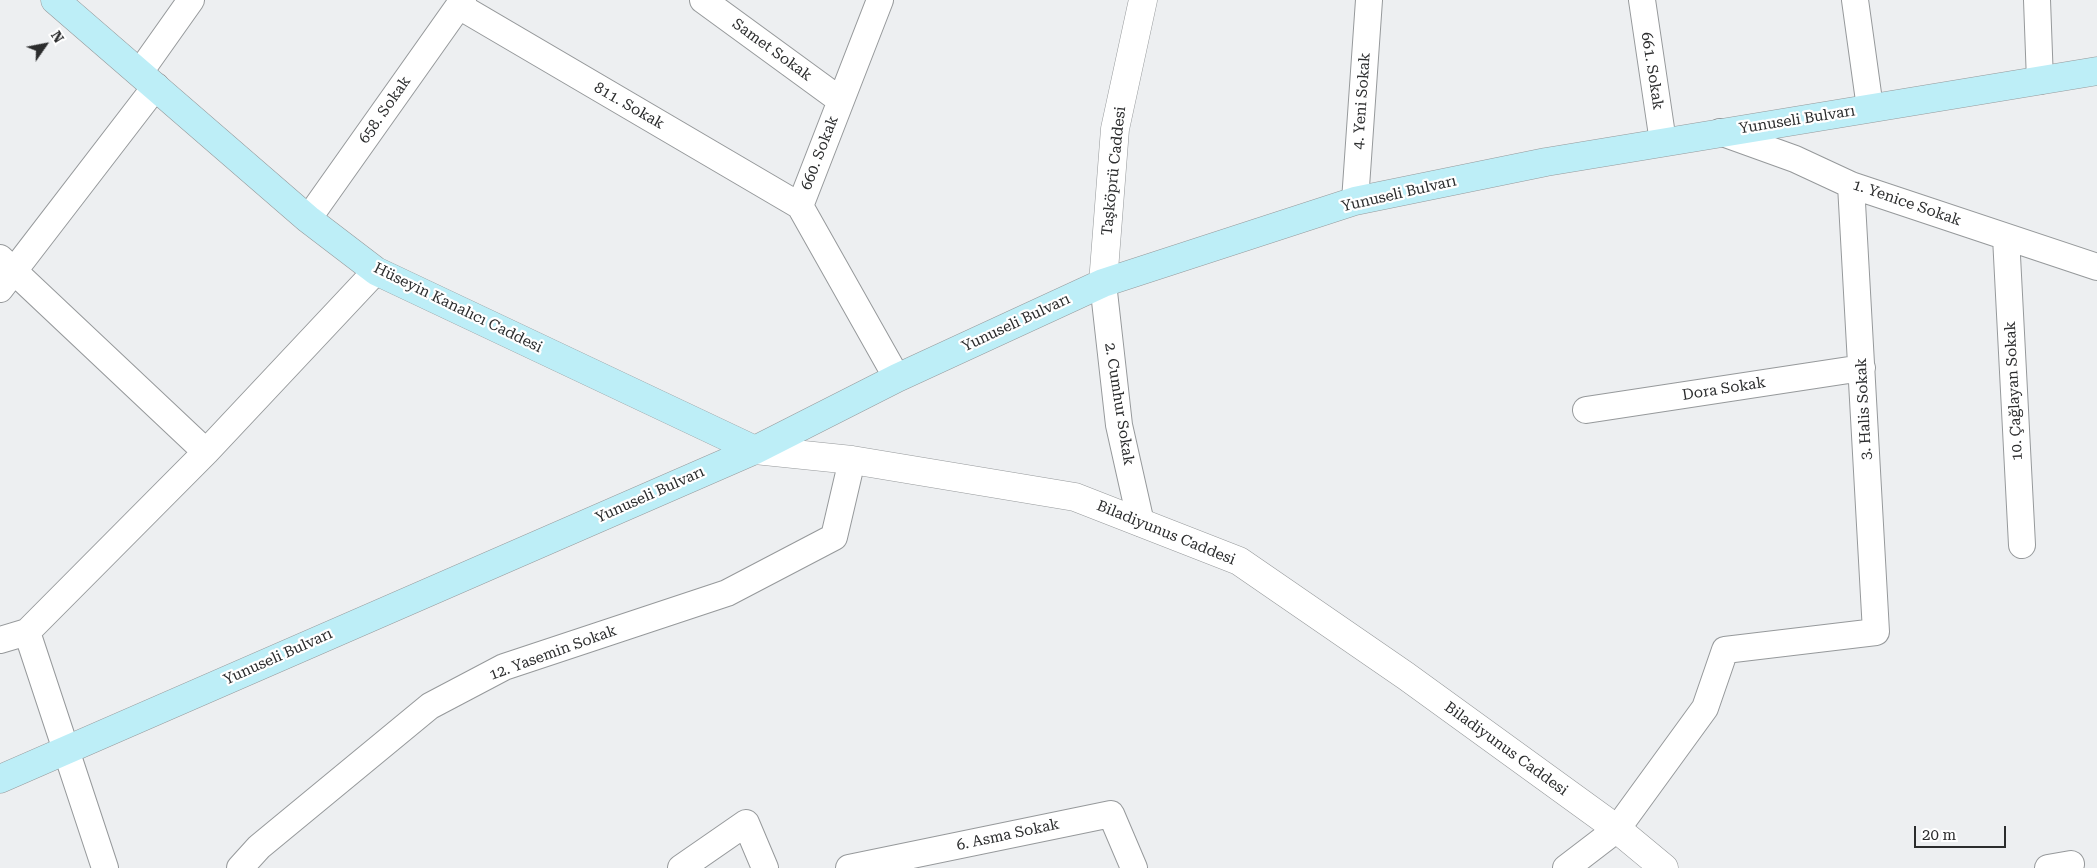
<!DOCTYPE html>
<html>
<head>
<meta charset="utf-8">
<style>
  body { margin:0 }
  #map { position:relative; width:2097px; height:868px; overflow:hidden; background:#edeff1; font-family:"Roboto Serif",serif }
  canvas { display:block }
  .north { position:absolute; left:20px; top:20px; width:50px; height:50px; -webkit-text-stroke:4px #fff; paint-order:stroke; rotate:57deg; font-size:14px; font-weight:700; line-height:20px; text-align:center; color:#2b2c2d }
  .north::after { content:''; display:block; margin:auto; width:18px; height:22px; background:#2b2c2d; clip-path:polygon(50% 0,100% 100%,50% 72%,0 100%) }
  .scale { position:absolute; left:1914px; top:826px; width:92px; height:22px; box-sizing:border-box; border:2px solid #2b2c2d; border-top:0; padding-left:6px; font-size:15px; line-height:18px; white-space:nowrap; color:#2b2c2d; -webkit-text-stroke:4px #fff; paint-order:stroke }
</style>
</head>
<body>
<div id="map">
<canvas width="2097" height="868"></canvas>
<div class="north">N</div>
<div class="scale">20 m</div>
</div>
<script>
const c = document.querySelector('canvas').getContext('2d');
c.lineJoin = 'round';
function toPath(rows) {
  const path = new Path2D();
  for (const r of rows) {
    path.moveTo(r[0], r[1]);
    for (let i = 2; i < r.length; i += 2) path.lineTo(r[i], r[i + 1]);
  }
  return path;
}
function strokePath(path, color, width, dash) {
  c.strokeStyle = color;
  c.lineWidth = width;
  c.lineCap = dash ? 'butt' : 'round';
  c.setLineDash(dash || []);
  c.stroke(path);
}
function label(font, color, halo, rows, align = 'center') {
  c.font = font + ' "Roboto Serif",serif';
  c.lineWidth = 4.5;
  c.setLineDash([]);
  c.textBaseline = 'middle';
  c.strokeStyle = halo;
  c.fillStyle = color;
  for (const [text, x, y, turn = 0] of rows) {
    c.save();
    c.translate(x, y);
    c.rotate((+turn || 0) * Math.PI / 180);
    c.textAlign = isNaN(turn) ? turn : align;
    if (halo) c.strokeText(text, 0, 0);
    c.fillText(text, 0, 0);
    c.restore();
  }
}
const minor = toPath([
  [703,0,840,100],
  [880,0,800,206,897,378],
  [1642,0,1663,142],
  [1855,0,1870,108],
  [2037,0,2040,81],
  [459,6,800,206],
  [140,72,191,0],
  [1720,132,1795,159,1851,185,2097,267],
  [1355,201,1369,0],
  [308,219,463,0],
  [2006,237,2022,545],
  [0,258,206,452],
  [1103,283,1119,425,1141,523],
  [0,289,156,86],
  [1586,410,1862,368],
  [27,632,206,452,376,271],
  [0,640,27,632,105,868],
  [240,868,259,847,430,706,504,667,727,593,834,537,852,460],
  [681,868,746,823,765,868],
  [849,868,1111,814,1134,868],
  [1566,868,1617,829,1705,708,1725,650,1876,632,1851,185],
  [2048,868,2071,864]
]);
const tertiary = toPath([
  [1103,283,1115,129,1143,0],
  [755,450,852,460,1075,497,1239,561,1406,676,1617,829,1664,868]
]);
const secondary = toPath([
  [55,0,308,219,376,271,755,450],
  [0,779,755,450,897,378,1103,283,1355,201,1546,162,2097,71]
]);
strokePath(minor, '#96999b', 28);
strokePath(tertiary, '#96999b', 29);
strokePath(secondary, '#96999b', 29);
strokePath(minor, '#fff', 26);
strokePath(tertiary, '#fff', 28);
strokePath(secondary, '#bdeef7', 28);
label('15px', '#2b2c2d', '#fff', [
  ["Samet Sokak",772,50,36],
  ["661. Sokak",1652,71,81],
  ["4. Yeni Sokak",1362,101,-86],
  ["811. Sokak",629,106,30],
  ["658. Sokak",385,110,-55],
  ["Yunuseli Bulvarı",1797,120,-9],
  ["660. Sokak",820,153,-69],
  ["Taşköprü Caddesi",1114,171,-84],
  ["Yunuseli Bulvarı",1399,194,-13],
  ["1. Yenice Sokak",1907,203,19],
  ["Hüseyin Kanalıcı Caddesi",458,308,26],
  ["Yunuseli Bulvarı",1016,323,-25],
  ["Dora Sokak",1724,389,-9],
  ["10. Çağlayan Sokak",2014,391,-93],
  ["2. Cumhur Sokak",1119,404,81],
  ["3. Halis Sokak",1864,409,-93],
  ["Yunuseli Bulvarı",650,495,-24],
  ["Biladiyunus Caddesi",1166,533,22],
  ["12. Yasemin Sokak",553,653,-20],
  ["Yunuseli Bulvarı",278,657,-24],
  ["Biladiyunus Caddesi",1506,749,36],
  ["6. Asma Sokak",1008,835,-12]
]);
</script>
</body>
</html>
